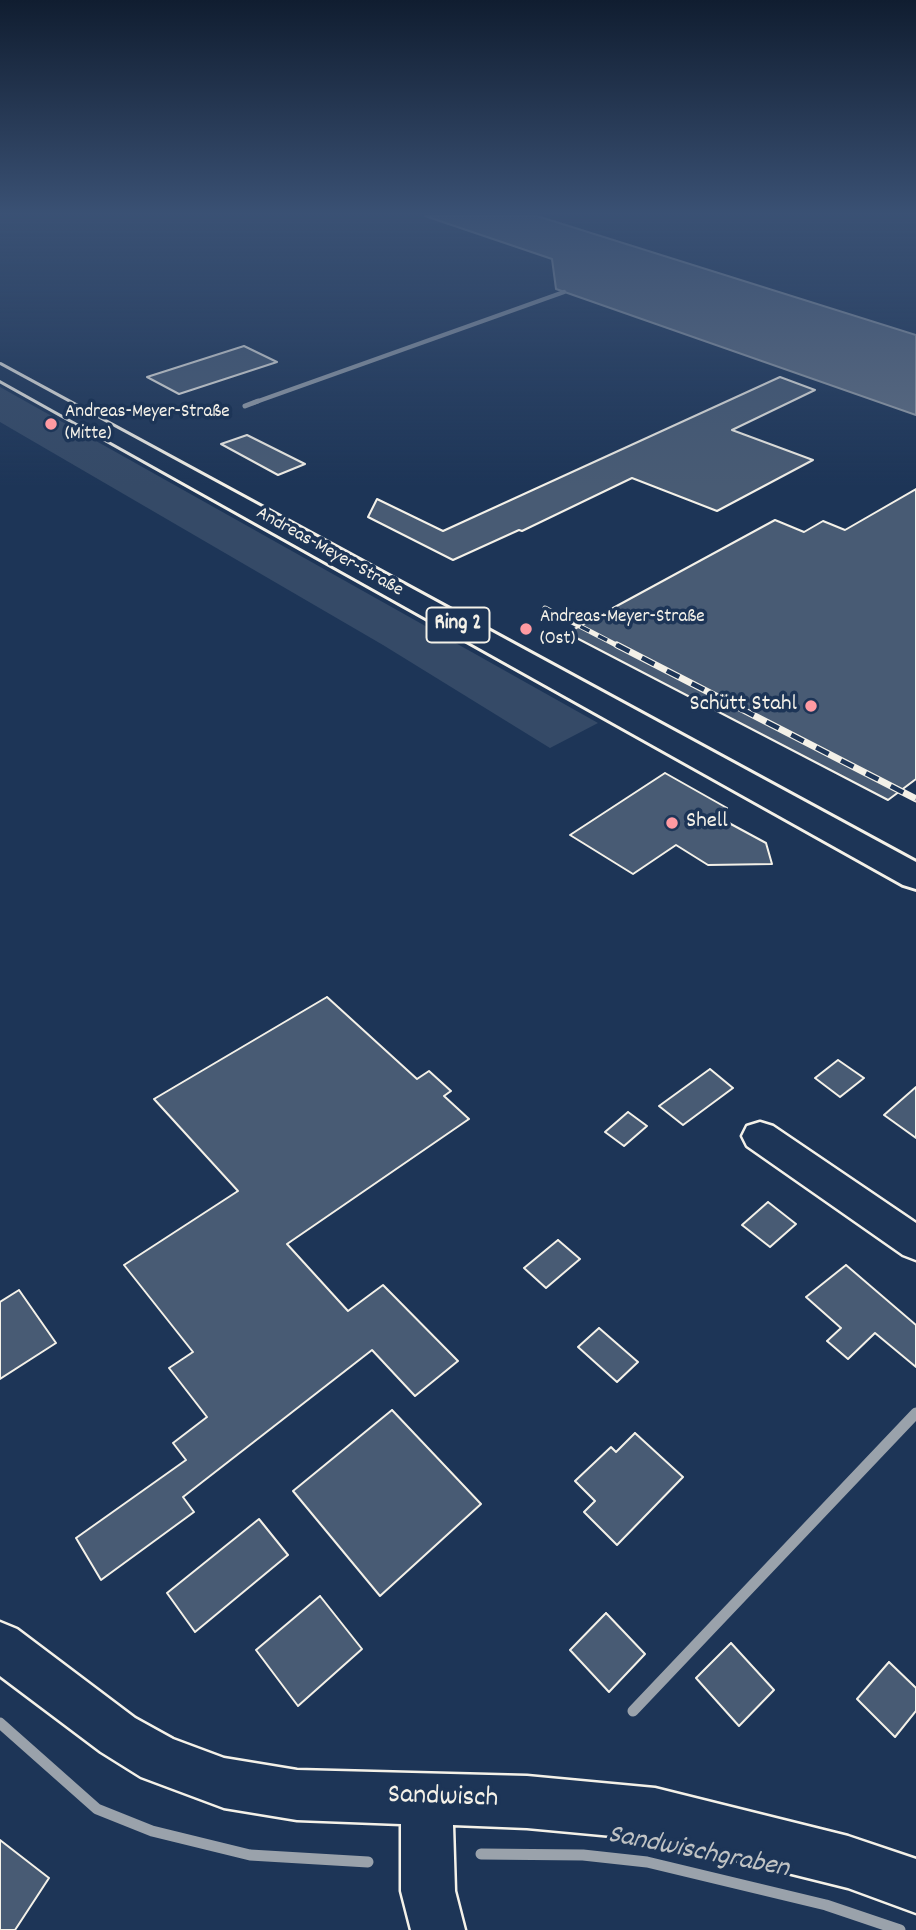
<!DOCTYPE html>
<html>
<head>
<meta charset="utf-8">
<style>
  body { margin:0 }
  canvas { display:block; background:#1d3557 }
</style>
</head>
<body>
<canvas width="916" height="1930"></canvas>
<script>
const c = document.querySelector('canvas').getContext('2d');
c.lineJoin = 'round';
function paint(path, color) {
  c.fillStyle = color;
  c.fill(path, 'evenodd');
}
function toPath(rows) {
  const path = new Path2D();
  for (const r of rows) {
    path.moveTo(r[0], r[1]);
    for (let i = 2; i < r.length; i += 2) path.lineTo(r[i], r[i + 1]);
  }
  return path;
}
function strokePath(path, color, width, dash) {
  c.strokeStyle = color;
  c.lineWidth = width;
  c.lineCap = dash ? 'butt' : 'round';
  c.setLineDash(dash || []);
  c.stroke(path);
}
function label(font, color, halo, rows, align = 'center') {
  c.font = font + ' Dekko,sans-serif';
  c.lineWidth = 7;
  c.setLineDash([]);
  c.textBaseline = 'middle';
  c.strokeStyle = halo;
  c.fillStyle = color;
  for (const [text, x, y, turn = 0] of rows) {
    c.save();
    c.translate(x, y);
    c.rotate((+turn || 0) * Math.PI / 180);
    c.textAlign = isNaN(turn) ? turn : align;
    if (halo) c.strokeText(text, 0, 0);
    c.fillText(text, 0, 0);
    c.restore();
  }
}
paint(toPath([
  [0,387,598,723,550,748,383,645,0,422]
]), '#354a67');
const water = toPath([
  [425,216,537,216,916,335,916,415,556,289,552,259,425,216]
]);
paint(water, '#5e6d82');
strokePath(water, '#9aa2ab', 2);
strokePath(toPath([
  [253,403,564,292]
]), '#9aa2ab', 4.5);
strokePath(toPath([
  [245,406,258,401]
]), '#9aa2ab', 5);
strokePath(toPath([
  [633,1711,916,1413],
  [0,1723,97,1809,152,1831,250,1855,368,1862],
  [481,1854,583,1855,647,1862,826,1905,900,1930]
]), '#9aa2ab', 11);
const building = toPath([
  [244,346,277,362,179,394,147,377,244,346],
  [780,377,815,390,732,430,813,460,717,511,632,478,522,531,519,530,453,560,368,517,377,499,443,531,780,377],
  [247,435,305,464,278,475,221,444,247,435],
  [916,489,916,779,888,800,567,633,775,520,804,532,823,521,845,530,916,489],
  [665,773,727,808,716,816,766,843,772,864,708,865,676,845,633,874,570,835,665,773],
  [327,997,417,1079,429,1071,451,1091,444,1096,469,1119,287,1244,348,1311,383,1285,458,1361,415,1396,372,1350,183,1497,194,1512,101,1580,76,1538,186,1460,173,1443,207,1417,169,1368,193,1352,124,1265,238,1191,154,1099,327,997],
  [838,1060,864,1078,840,1097,815,1078,838,1060],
  [710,1069,733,1088,683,1125,659,1106,710,1069],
  [916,1087,916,1138,884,1115,916,1087],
  [628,1112,647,1126,624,1146,605,1132,628,1112],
  [768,1202,796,1224,770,1247,742,1225,768,1202],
  [558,1240,580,1259,546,1288,524,1268,558,1240],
  [846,1265,916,1325,916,1367,875,1333,848,1359,827,1341,841,1328,806,1297,846,1265],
  [19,1290,56,1343,0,1379,0,1302,19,1290],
  [599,1328,638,1362,617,1382,578,1347,599,1328],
  [392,1410,481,1504,380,1596,293,1491,392,1410],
  [635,1433,683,1477,617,1545,584,1512,595,1501,575,1481,611,1447,616,1452,635,1433],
  [259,1519,288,1555,195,1632,167,1593,259,1519],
  [320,1596,362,1649,298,1706,256,1650,320,1596],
  [606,1613,645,1654,609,1692,570,1650,606,1613],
  [731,1643,774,1690,739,1726,696,1678,731,1643],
  [889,1662,916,1688,916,1711,895,1737,857,1699,889,1662],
  [0,1840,49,1878,15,1930,0,1930,0,1840]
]);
paint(building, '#485b74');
strokePath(building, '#f4f1e8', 2);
const minor = toPath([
  [760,1122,773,1126,916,1223,916,1260,903,1255,747,1146,742,1136,747,1126,760,1122],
  [0,1622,17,1629,135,1718,173,1739,224,1758,297,1770,527,1776,655,1788,848,1836,916,1859,916,1913,848,1888,655,1840,527,1828,453,1825,455,1891,465,1930,411,1930,401,1891,401,1824,297,1820,224,1808,141,1777,101,1752,0,1676,0,1622]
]);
const primary = toPath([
  [0,365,916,862,916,889,903,885,0,380,0,365]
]);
strokePath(minor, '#f4f1e8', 5);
strokePath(primary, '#f4f1e8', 6);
paint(minor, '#1d3557');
paint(primary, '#1d3557');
const railFar1 = toPath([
  [545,608,620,647]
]);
const rail = toPath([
  [617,645,916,799]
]);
strokePath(railFar1, '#f4f1e8', 5);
strokePath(rail, '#f4f1e8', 7);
strokePath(railFar1, '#1d3557', 3.5, [10]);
strokePath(rail, '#1d3557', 4.5, [14]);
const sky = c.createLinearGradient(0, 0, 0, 486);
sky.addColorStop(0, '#101d30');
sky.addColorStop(0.44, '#3a5174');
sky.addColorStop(1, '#3a517400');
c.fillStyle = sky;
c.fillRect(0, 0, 916, 486);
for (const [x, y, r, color] of [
  [51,424,7,"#ff9aa2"],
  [526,629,7,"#ff9aa2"],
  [811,706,7,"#ff9aa2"],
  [672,823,7,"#ff9aa2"]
]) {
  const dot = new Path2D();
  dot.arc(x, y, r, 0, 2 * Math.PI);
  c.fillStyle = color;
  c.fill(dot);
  strokePath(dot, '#1d3557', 2.5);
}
label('19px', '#f4f1e8', '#1d3557', [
  ["Andreas-Meyer-Straße",65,413],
  ["(Mitte)",65,435],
  ["Andreas-Meyer-Straße",540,618],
  ["(Ost)",540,640]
], 'left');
label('19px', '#f4f1e8', '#1d3557', [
  ["Andreas-Meyer-Straße",329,553,29]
]);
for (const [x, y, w] of [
  [458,625,63]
]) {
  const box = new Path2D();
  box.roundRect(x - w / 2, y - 17.5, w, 35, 5);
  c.fillStyle = '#1d3557';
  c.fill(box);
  strokePath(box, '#f4f1e8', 2);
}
label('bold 21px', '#f4f1e8', null, [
  ["Ring 2",458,625]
]);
label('23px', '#f4f1e8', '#1d3557', [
  ["Schütt Stahl",797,706],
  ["Shell",686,823,"left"]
], 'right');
label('28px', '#f4f1e8', '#1d3557', [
  ["Sandwisch",443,1799,2]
]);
label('italic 28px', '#c0c3c4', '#1d3557', [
  ["Sandwischgraben",698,1854,11]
]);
</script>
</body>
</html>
